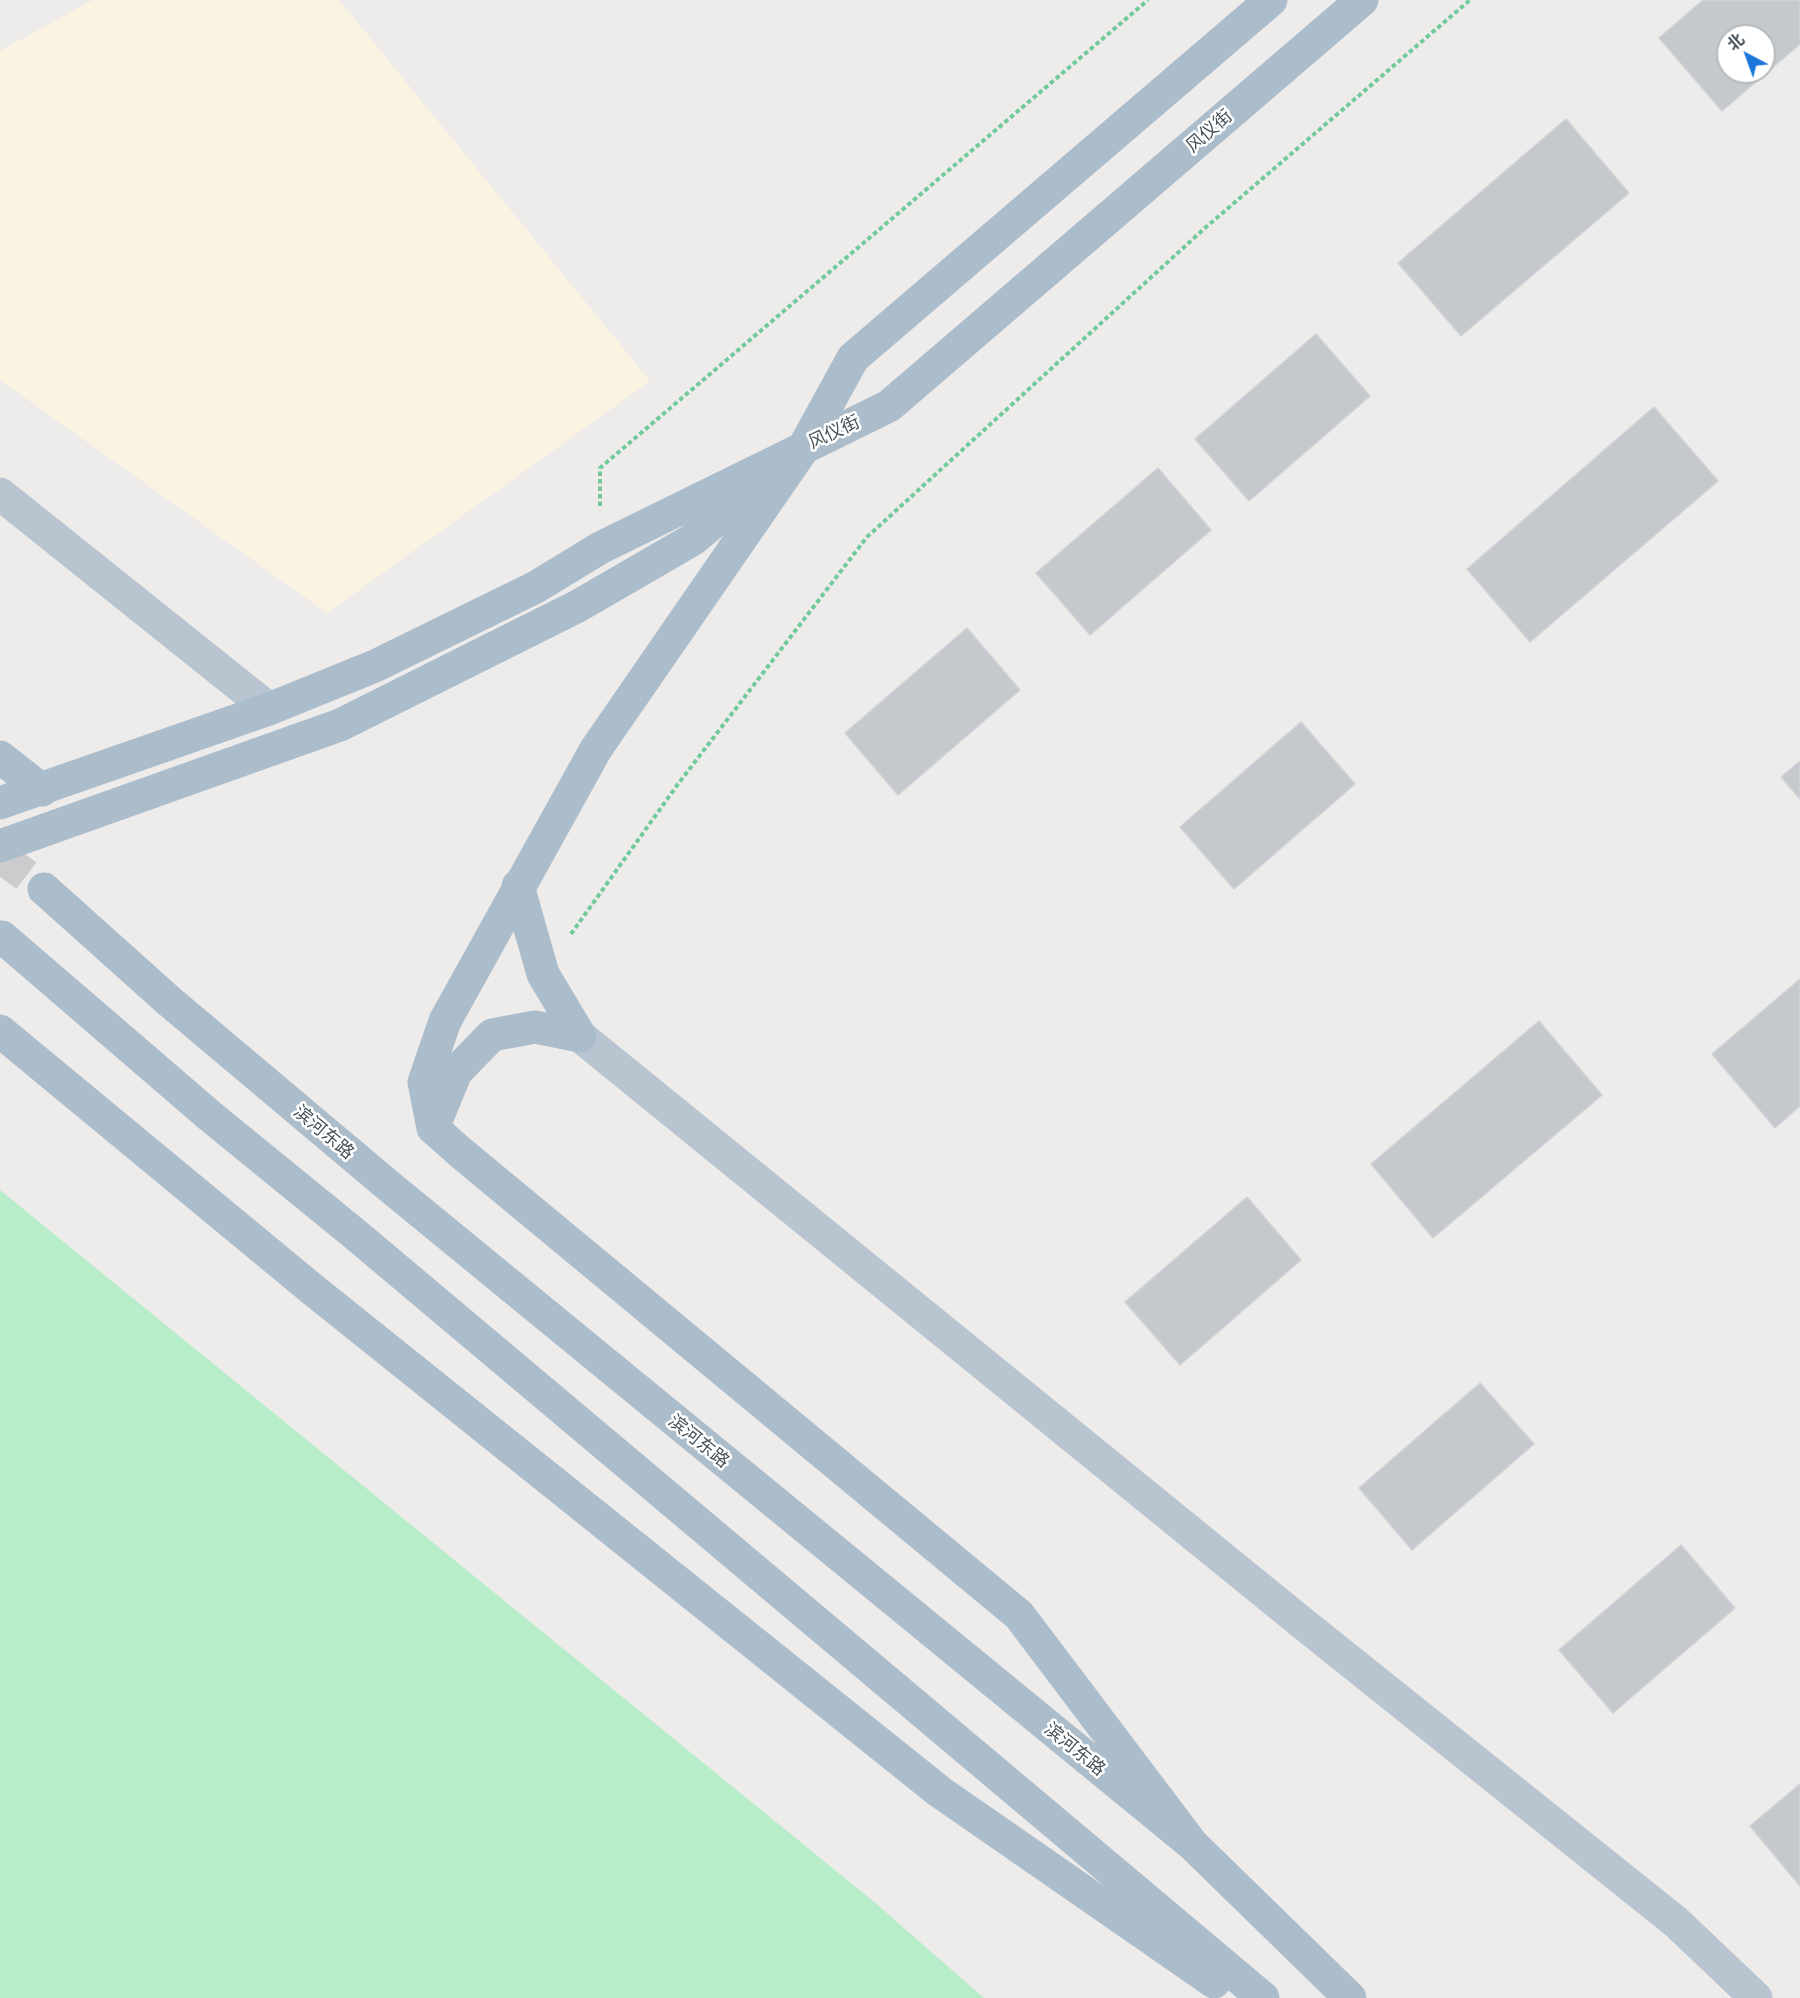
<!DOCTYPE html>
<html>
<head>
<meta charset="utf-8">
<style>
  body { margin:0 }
  #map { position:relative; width:1800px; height:1998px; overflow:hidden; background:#eeebeb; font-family:Commissioner,"Noto Sans SC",sans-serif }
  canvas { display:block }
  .north { position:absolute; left:1716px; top:24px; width:60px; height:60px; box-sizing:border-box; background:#fff; border:2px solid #b4b9bc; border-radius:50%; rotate:319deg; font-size:16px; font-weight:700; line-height:24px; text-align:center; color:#445058 }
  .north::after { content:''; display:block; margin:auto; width:21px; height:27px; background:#1a77d9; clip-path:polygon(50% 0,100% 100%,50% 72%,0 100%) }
</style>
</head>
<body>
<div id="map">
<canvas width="1800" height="1998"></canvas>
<div class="north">北</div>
</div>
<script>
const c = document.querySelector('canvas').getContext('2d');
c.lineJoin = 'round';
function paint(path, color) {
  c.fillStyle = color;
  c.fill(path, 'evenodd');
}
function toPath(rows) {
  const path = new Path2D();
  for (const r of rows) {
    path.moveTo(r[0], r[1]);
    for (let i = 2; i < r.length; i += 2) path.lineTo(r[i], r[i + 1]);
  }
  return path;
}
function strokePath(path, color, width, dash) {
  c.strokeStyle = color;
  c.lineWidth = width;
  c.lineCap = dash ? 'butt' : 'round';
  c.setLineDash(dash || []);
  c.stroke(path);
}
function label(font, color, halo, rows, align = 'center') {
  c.font = font + ' Commissioner,"Noto Sans SC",sans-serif';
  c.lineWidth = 5;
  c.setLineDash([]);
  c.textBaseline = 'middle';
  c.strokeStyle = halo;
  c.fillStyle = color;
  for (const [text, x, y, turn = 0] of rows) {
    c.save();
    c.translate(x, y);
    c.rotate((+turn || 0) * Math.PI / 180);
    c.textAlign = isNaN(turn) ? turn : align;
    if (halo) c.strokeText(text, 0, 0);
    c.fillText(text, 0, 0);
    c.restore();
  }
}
paint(toPath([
  [93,0,339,0,650,381,327,613,0,380,0,51]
]), '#fbf3e2');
paint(toPath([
  [0,1190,873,1901,984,1998,0,1998]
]), '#b8edca');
const building = toPath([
  [1703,0,1800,0,1800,44,1722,111,1659,38,1703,0],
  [1728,36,1764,36,1764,72,1728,72,1728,36],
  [1566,119,1629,193,1461,336,1398,263,1566,119],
  [1316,334,1370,396,1249,501,1195,439,1316,334],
  [1654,407,1718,481,1530,642,1467,569,1654,407],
  [1158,468,1211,530,1090,635,1036,573,1158,468],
  [967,628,1020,690,898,795,845,733,967,628],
  [1301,722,1355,784,1234,889,1180,827,1301,722],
  [1800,761,1800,799,1781,777,1800,761],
  [1800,979,1800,1106,1775,1128,1712,1054,1800,979],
  [1539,1021,1602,1095,1433,1238,1371,1164,1539,1021],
  [1247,1197,1301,1260,1180,1365,1125,1302,1247,1197],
  [1480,1383,1534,1444,1412,1550,1359,1488,1480,1383],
  [1681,1545,1735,1608,1613,1713,1559,1650,1681,1545],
  [1800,1784,1800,1886,1750,1826,1800,1784]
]);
paint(building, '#c5c9ce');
strokePath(building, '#cfd2d7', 1.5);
strokePath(toPath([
  [0,856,44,889]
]), '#ccccce', 33, [33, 16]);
strokePath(toPath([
  [600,506,600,468,1148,0],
  [571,934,678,784,867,537,1205,228,1470,0]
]), '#71ca9a', 4, [4.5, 3]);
strokePath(toPath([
  [0,494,269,709],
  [580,1036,1306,1626,1676,1922,1756,1998]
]), '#b8c5d0', 33);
strokePath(toPath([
  [0,757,42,790],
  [0,803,269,709,375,666,536,587,600,548,889,406,1362,0],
  [0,846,340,725,578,606,692,540,760,484],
  [518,886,543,974,580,1036],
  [44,889,169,1001,390,1187,1192,1844,1350,1998],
  [2,937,210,1116,356,1235,1263,1998],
  [0,1031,312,1289,940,1792,1214,1982],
  [433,1128,456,1072,492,1035,535,1027,580,1036],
  [1192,1844,1019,1615,460,1152,433,1128,424,1082,445,1021,596,749,803,449,853,358,1271,0]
]), '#abbccb', 33);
label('18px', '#445058', '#fff', [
  ["风仪街",1209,131,-41],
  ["风仪街",834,432,-25],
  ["滨河东路",324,1132,40],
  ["滨河东路",699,1441,39],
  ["滨河东路",1075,1749,39]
]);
</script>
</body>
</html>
